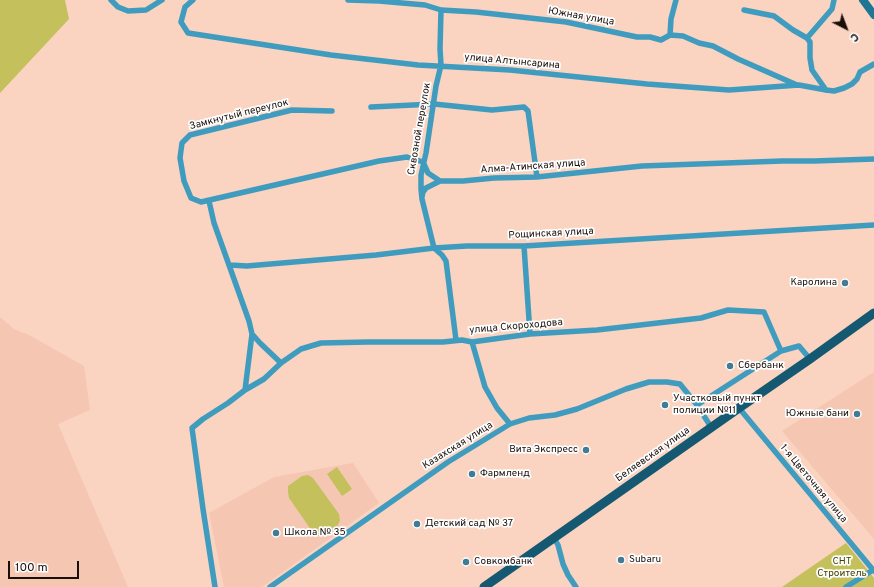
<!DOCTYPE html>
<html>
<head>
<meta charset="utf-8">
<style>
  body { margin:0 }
  #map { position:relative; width:874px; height:587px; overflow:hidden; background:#fad3c1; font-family:Overpass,sans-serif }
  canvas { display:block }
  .north { position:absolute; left:826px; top:8px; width:40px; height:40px; -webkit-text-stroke:3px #fefefe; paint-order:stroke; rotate:138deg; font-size:11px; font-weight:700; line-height:16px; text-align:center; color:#1a0e08 }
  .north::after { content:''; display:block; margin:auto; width:14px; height:18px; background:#1a0e08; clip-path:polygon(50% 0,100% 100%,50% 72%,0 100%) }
  .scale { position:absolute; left:8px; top:561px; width:71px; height:18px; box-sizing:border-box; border:2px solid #1a0e08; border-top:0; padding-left:5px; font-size:12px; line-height:14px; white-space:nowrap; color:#1a0e08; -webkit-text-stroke:3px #fefefe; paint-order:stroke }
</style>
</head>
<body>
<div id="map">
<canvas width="874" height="587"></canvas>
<div class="north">С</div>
<div class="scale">100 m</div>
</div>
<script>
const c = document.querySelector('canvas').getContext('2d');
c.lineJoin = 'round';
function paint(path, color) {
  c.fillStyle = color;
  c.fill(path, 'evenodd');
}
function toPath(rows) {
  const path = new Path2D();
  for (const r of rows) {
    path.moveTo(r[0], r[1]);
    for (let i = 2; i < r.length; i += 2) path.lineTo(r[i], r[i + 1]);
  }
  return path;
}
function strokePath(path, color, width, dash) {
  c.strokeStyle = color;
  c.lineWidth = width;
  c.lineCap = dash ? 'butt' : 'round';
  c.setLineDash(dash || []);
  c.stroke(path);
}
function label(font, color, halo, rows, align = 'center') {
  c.font = font + ' Overpass,sans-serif';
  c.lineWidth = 3.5;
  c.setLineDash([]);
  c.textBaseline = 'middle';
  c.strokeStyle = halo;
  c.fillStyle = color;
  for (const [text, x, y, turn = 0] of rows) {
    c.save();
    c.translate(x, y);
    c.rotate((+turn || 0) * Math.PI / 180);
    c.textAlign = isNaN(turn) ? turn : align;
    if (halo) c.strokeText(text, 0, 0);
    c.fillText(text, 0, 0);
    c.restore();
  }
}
paint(toPath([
  [0,317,14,329,29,335,84,366,90,410,58,424,128,587,0,587],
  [874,372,874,539,782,431],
  [353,463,379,503,262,587,224,587,209,513,274,477]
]), '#f5c7b2');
paint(toPath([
  [0,0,65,0,69,19,0,93],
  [337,467,352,489,342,496,327,474],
  [308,475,313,478,339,514,340,521,336,528,325,536,318,536,314,534,289,498,288,492,288,486,302,476],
  [846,543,874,578,874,587,782,587]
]), '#c4c05c');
strokePath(toPath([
  [111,0,118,7,128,11,146,10,162,0],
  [193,0,185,7,181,22,188,33,331,55,418,65,510,70,647,84,729,90,799,85,826,90,834,91,844,88,852,84,857,79,860,72,874,64],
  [348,0,379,1,425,5,441,10,476,12,566,22,637,37,650,37,661,40,670,35,683,36,699,43,713,46,738,59,797,85],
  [441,10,440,49,441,65,436,86,426,153,421,175,421,189,422,199,434,248,442,255,446,261,456,340],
  [744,10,774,16,793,30,807,38,832,9,834,0],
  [670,35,671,19,676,0],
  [807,38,810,42,810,58,812,70,826,90],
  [371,107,434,104,492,110,524,107,528,111,537,177],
  [332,111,292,110,190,135,182,143,180,158,184,181,191,198,201,202,379,161,407,157,423,162,428,173,440,181,463,181,494,178,537,177,642,166,782,161,814,161,874,159],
  [422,197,423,192,426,188,440,181],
  [209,201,214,223,249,321,252,334,260,343,281,363],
  [524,246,530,334],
  [230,265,247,266,376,255,434,248,467,246,524,246,874,225],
  [472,342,485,387,497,408,510,424],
  [245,390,252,334],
  [697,405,781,351],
  [739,408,874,571],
  [554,538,558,545,563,564,568,575,576,587],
  [215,587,203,509,192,428,203,419,228,403,245,390,264,379,281,363,301,349,321,343,368,342,443,342,462,340,472,342,530,334,597,330,701,318,728,310,764,312,781,351,799,346,810,359],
  [270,587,448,462,510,424,529,418,555,415,577,409,626,389,649,382,667,382,680,384,697,405,711,427],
  [846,587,873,570]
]), '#409cbf', 5.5);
strokePath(toPath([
  [863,0,874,15]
]), '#1f7594', 8);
strokePath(toPath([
  [484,587,739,408,810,359,874,313]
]), '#145971', 9);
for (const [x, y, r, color] of [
  [845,283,4,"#417c94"],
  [730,366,4,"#417c94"],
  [665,405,4,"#417c94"],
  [857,414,4,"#417c94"],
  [586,450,4,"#417c94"],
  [472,474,4,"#417c94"],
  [417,524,4,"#417c94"],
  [276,533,4,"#417c94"],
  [621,560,4,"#417c94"],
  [466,562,4,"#417c94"]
]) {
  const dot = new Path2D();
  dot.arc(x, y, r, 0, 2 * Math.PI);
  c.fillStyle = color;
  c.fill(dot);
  strokePath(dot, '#fefefe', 1.5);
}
label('10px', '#1a0e08', '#fefefe', [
  ["Южная улица",581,17,10],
  ["улица Алтынсарина",512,62,5],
  ["Замкнутый переулок",239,115,-14],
  ["Сквозной переулок",420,129,-80],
  ["Алма-Атинская улица",533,167,-4],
  ["Рощинская улица",551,234,-3],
  ["улица Скороходова",516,327,-5],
  ["Казахская улица",458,446,-32],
  ["Беляевская улица",653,455,-35],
  ["1-я Цветочная улица",813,484,50]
]);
label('10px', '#1a0e08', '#fefefe', [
  ["Каролина",837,283,"right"],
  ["Сбербанк",738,366],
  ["Участковый пункт",673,399],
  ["полиции №11",673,411],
  ["Южные бани",849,414,"right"],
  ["Вита Экспресс",578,450,"right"],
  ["Фармленд",480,474],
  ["Детский сад № 37",425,524],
  ["Школа № 35",284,533],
  ["Subaru",629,560],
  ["Совкомбанк",474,562]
], 'left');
label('10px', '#434000', '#fefefe', [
  ["СНТ",842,562],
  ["Строитель",842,574]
]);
</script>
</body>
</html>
